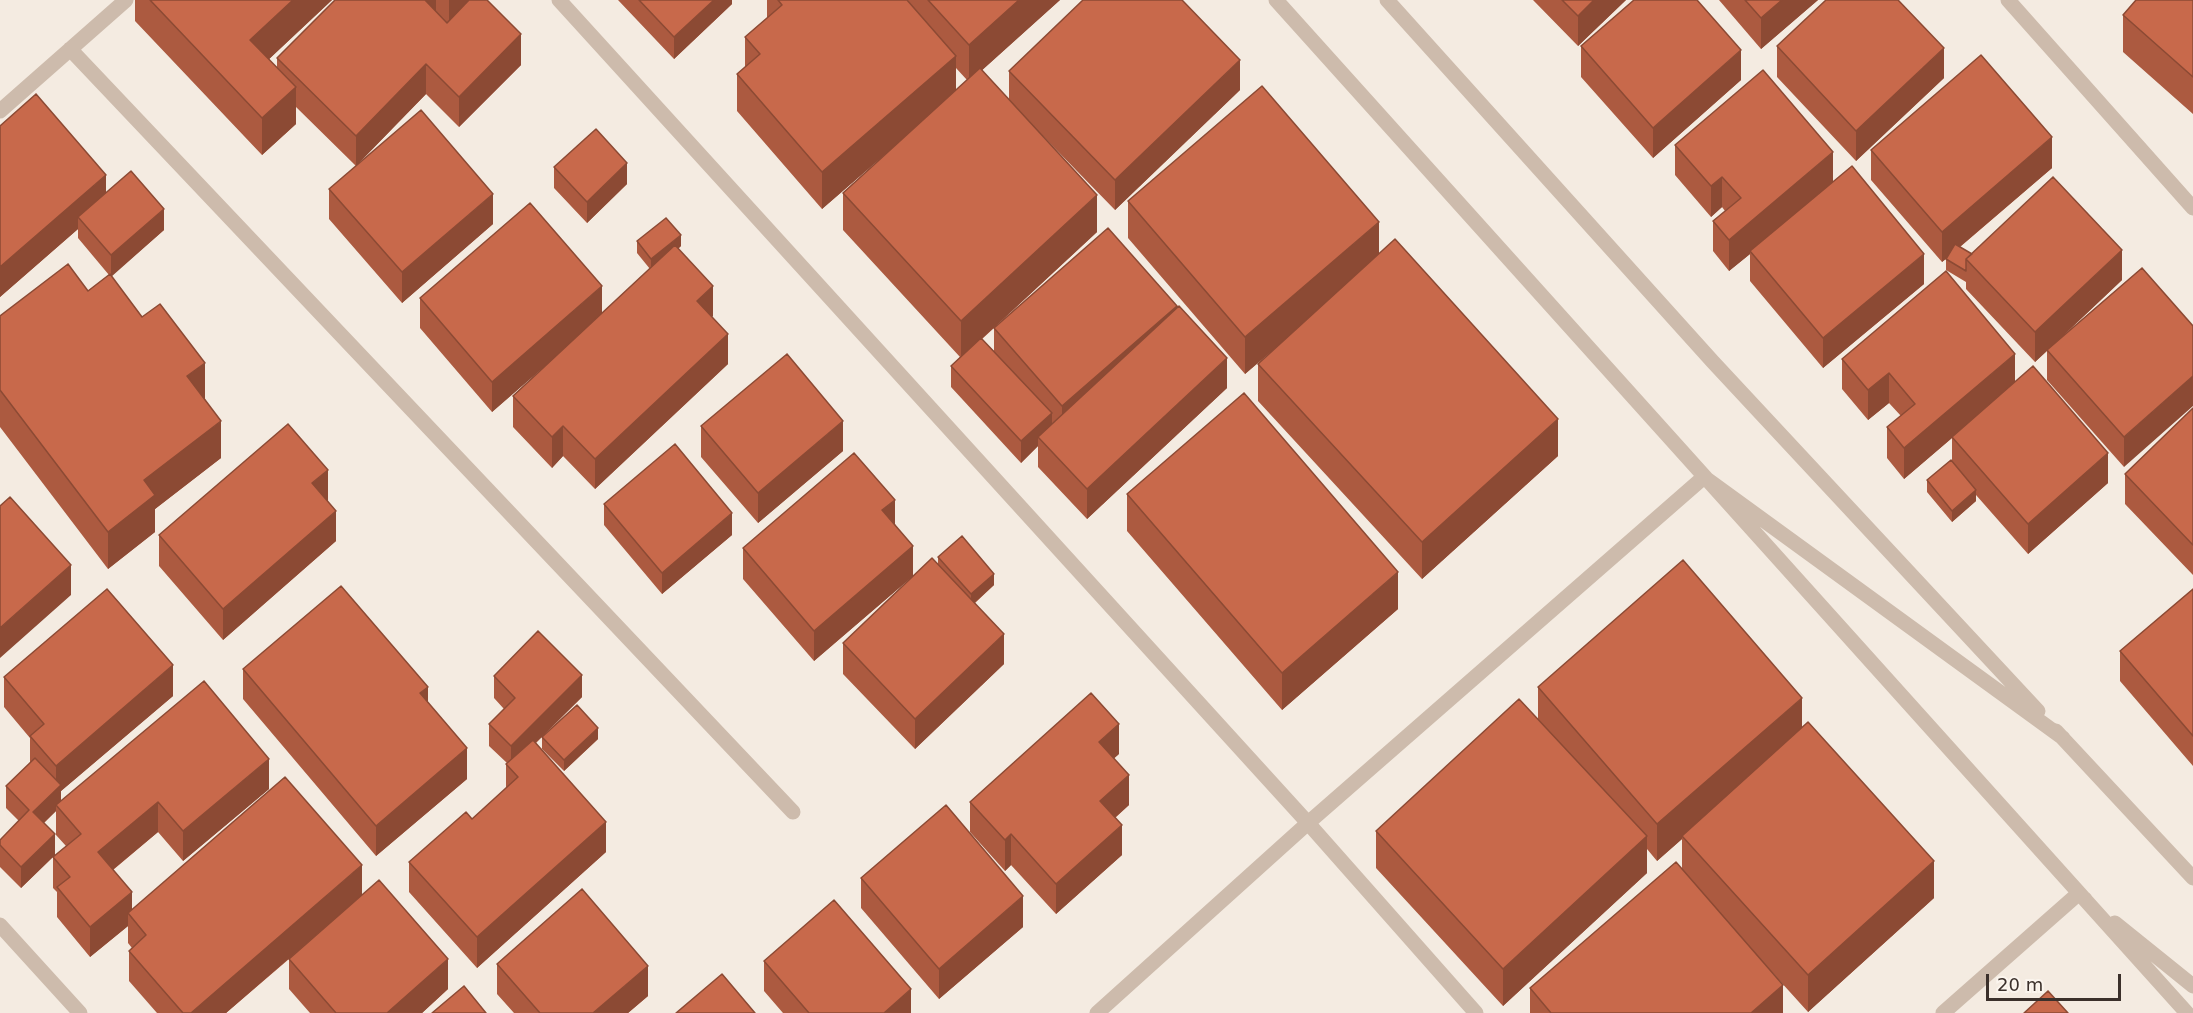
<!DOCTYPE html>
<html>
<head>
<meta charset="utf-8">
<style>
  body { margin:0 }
  #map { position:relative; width:2193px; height:1013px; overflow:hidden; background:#f4ebe1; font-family:"DejaVu Sans",sans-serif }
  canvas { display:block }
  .scale { position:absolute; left:1986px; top:974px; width:135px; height:27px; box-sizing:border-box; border:3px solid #3b302b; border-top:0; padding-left:8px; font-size:18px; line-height:21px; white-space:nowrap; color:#3b302b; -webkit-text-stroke:4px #fbf5ee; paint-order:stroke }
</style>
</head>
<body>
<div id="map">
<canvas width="2193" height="1013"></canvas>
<div class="scale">20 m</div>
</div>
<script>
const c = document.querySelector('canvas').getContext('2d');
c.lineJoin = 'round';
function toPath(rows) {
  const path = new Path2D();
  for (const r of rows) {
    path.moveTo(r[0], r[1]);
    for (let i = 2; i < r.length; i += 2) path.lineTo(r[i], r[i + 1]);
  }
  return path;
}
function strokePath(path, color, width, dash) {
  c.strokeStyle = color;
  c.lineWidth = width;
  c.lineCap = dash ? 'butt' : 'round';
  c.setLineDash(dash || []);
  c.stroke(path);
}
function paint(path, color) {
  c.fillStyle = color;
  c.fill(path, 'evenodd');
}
strokePath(toPath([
  [559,0,1308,823,1476,1013],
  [1276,0,2187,1013],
  [1387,0,1713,362,2038,711],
  [2008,0,2193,208],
  [70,49,793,812],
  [0,111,126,0],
  [2056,731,2193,878],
  [2115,923,2193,986],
  [0,925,80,1013],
  [1097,1013,1308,823,1704,477,2063,738],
  [1943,1013,2078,894,2085,899]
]), '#cdbbac', 15);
paint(toPath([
  [135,0,332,0,269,59,277,68,277,58,335,0,487,0,521,65,459,127,426,94,356,166,296,107,296,124,262,155,135,21],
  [618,0,732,0,732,4,674,59],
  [767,0,1060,0,982,70,1009,100,1009,71,1240,90,1115,210,1036,129,1097,232,997,325,1177,309,1227,388,1087,519,1038,467,1038,446,1021,463,951,387,951,366,960,357,843,230,843,193,906,136,822,209,737,111,737,74,745,67,745,37,767,18],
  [956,68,967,80,956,90],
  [994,328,994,351,982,339],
  [1533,0,1626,0,1578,46],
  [1719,0,1818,0,1761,49],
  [2193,0,2193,114,2123,52,2123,15],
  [1581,46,1741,80,1653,158,1581,77],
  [1777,46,1944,78,1856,161,1777,77],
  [0,126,164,230,111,276,205,399,221,458,155,509,155,532,108,569,0,427,0,316,88,291,109,275,78,238,78,229,0,297],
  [1675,145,1833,181,1924,284,1823,368,1750,281,1750,254,1729,271,1713,251,1713,221,1725,211,1722,207,1711,217,1675,175],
  [1871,150,2052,168,1960,247,1972,254,2122,280,2064,335,2142,268,2124,467,2047,380,2047,351,2035,362,1966,289,1966,282,1946,270,1946,259,1942,262,1871,180],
  [554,167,627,184,587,223,554,188],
  [329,189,493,224,402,303,329,219],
  [1128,201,1379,254,1558,456,1422,579,1258,401,1258,364,1279,345,1245,374,1128,238],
  [637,241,681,246,678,249,713,316,712,316,728,364,595,489,563,456,552,468,513,427,513,396,559,353,492,412,420,328,420,298,602,313,650,269,637,253],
  [1842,359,2015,382,2108,483,2028,554,1976,495,1976,501,1952,522,1927,492,1927,480,1952,461,1952,438,1904,479,1887,458,1887,427,1901,416,1889,403,1868,420,1842,389],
  [2193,408,2193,575,2125,504,2125,474],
  [701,426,843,451,758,523,701,457],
  [1127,494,1398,609,1282,710,1127,531],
  [327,501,336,541,223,640,159,566,159,535],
  [604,504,732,535,662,594,604,525],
  [895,524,913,576,814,661,743,579,743,548],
  [938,557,994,585,975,603,1004,664,915,749,843,674,843,643,938,565],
  [2193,589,2193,766,2120,681,2120,651],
  [243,669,428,703,467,779,376,856,243,699],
  [494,676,582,697,536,743,606,852,477,968,409,892,409,862,472,819,506,788,506,764,507,763,489,746,489,724,504,709,494,698],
  [4,677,173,696,61,791,61,800,269,789,183,861,158,832,113,870,132,909,362,894,448,989,422,1013,310,1013,289,989,289,959,226,1013,157,1013,129,981,129,951,132,948,128,943,128,926,90,957,57,917,57,892,53,888,53,857,66,846,56,835,56,811,44,823,55,855,21,888,0,867,0,840,19,821,6,808,6,786,30,763,30,738,4,707],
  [1538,687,1802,727,1934,898,1808,1012,1761,960,1783,1013,1530,1013,1530,988,1682,868,1682,839,1657,861,1647,849,1647,873,1503,1006,1376,868,1376,831,1538,718],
  [542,737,598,739,564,771,542,749],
  [1119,754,1114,758,1129,805,1115,818,1122,855,1056,914,1011,865,1005,871,970,832,970,802],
  [861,878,1023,927,939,999,861,908],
  [764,961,911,1013,783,1013,764,991],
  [497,964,648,996,628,1013,514,1013,497,994]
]), '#ac5a40');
paint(toPath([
  [293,0,332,0,250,77,250,40],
  [424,0,436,0,436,17],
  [449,0,474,0,449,29],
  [714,0,732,0,732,4,674,59,674,37],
  [1019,0,1060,0,969,82,969,45],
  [1594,0,1626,0,1578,46,1578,16],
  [1782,0,1818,0,1761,49,1761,18],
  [521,34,521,65,459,127,459,97],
  [1944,48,1944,78,1856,161,1856,131],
  [1741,50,1741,80,1653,158,1653,128],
  [956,56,956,93,822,209,822,172],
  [1240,60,1240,90,1115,210,1115,180],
  [426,64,426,94,356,166,356,136],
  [296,87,296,124,262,155,262,118],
  [2052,137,2052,168,1942,262,1942,232],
  [1833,152,1833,183,1750,251,1750,254,1729,271,1729,240],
  [627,163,627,184,587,223,587,202],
  [106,175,106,205,78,217,78,229,0,297,0,267],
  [1722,177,1722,207,1711,217,1711,186],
  [493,194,493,224,402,303,402,272],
  [1097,195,1097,232,961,358,961,321],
  [164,209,164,230,111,277,111,255],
  [1379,222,1379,259,1245,374,1245,337],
  [681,235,681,246,651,270,651,259],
  [2122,250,2122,280,2035,362,2035,332],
  [1924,254,1924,284,1823,368,1823,338],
  [602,286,602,317,492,412,492,382],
  [713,286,713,316,697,331,697,301],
  [1177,306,1177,336,1062,436,1062,406],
  [728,334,728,364,595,489,595,459],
  [2015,354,2015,384,1904,479,1904,448],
  [1227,358,1227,388,1087,519,1087,489],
  [205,363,205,400,187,376],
  [1889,373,1889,403,1868,420,1868,390],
  [2193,376,2193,406,2124,467,2124,437],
  [1052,413,1052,434,1038,437,1038,446,1021,463,1021,441],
  [1558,419,1558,456,1422,579,1422,542],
  [221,421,221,458,155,509,155,532,108,569,108,532,144,480],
  [843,421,843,451,758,523,758,493],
  [563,426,563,456,552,468,552,437],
  [2108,453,2108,483,2028,554,2028,524],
  [328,470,328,501,312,514,312,483],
  [1976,490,1976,501,1952,522,1952,511],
  [895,500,895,530,882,510],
  [336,511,336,541,223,640,223,609],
  [732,513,732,535,662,594,662,573],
  [913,546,913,576,814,661,814,631],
  [71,565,71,595,0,658,0,628],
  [1398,572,1398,609,1282,710,1282,673],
  [994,574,994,585,971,606,971,594],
  [1004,634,1004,664,915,749,915,719],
  [173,665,173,696,61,791,61,806,56,805,56,811,33,833,33,812,56,790,56,766],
  [582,675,582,697,511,767,511,746],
  [428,687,428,717,420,693],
  [1802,698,1802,735,1682,836,1682,839,1657,861,1657,824],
  [1119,724,1119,754,1099,772,1099,742],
  [598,728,598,739,564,771,564,760],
  [467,748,467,779,376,856,376,826],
  [269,759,269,789,183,861,183,831],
  [1129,775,1129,805,1100,831,1100,801],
  [158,802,158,832,98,882,98,852],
  [606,822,606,852,477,968,477,937],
  [1122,825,1122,855,1056,914,1056,884],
  [55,834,55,855,21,888,21,867],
  [1011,834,1011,865,1005,871,1005,840],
  [1647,836,1647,873,1503,1006,1503,969],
  [1934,861,1934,898,1808,1012,1808,975],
  [362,865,362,895,226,1013,191,1013],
  [132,892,132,919,128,913,128,926,90,957,90,927],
  [1023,896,1023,927,939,999,939,969],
  [448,959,448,989,422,1013,387,1013],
  [648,966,648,996,628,1013,593,1013],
  [1783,985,1783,1013,1751,1013],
  [911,989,911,1013,884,1013]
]), '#8c4a34');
const building = toPath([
  [150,0,293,0,250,40,296,87,262,118,150,0],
  [335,0,425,0,447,23,469,0,487,0,521,34,459,97,426,64,356,136,277,58,335,0],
  [639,0,714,0,674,37,639,0],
  [778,0,907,0,956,56,822,172,737,74,760,54,745,37,782,5,778,0],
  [928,0,1019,0,969,45,928,0],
  [1083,0,1182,0,1240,60,1115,180,1009,71,1083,0],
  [1562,0,1594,0,1578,16,1562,0],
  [1634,0,1697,0,1741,50,1653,128,1581,46,1634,0],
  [1745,0,1782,0,1761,18,1745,0],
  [1826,0,1898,0,1944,48,1856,131,1777,46,1826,0],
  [2136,0,2193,0,2193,77,2123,15,2136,0],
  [1981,55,2052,137,1942,232,1871,150,1981,55],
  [980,68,1097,195,961,321,843,193,980,68],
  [1763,70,1833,152,1729,240,1713,221,1741,198,1722,177,1711,186,1675,145,1763,70],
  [1262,86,1379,222,1245,337,1128,201,1262,86],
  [36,94,106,175,0,267,0,126,36,94],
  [421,110,493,194,402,272,329,189,421,110],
  [596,129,627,163,587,202,554,167,596,129],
  [1852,166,1924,254,1823,338,1750,251,1852,166],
  [131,171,164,209,111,255,78,217,131,171],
  [2053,177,2122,250,2035,332,1966,259,2053,177],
  [530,203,602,286,492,382,420,298,530,203],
  [666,218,681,235,651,259,637,241,666,218],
  [1108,228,1177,306,1062,406,994,328,1108,228],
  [1395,239,1558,419,1422,542,1258,364,1395,239],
  [1955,244,1972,254,1966,259,1966,271,1946,259,1955,244],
  [675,245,713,286,697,301,728,334,595,459,563,426,552,437,513,396,675,245],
  [68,264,88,291,110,274,142,317,160,304,205,363,187,376,221,421,144,480,155,495,108,532,0,390,0,316,68,264],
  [2142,268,2193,326,2193,376,2124,437,2047,350,2142,268],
  [1946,271,2015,354,1904,448,1887,427,1915,404,1889,373,1868,390,1842,359,1946,271],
  [1179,306,1227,358,1087,489,1038,437,1179,306],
  [981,338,1052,413,1021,441,951,366,981,338],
  [787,354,843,421,758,493,701,426,787,354],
  [2033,366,2108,453,2028,524,1952,437,2033,366],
  [1244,393,1398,572,1282,673,1127,494,1244,393],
  [2193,408,2193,545,2125,474,2193,408],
  [288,424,328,470,312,483,336,511,223,609,159,535,288,424],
  [675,444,732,513,662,573,604,504,675,444],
  [854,453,895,500,882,510,913,546,814,631,743,548,854,453],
  [1951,460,1976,490,1952,511,1927,480,1951,460],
  [10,497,71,565,0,628,0,506,10,497],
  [962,536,994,574,971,594,938,557,962,536],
  [932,558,1004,634,915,719,843,643,932,558],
  [1683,560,1802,698,1657,824,1538,687,1683,560],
  [341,586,428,687,420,693,467,748,376,826,243,669,341,586],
  [107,589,173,665,56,766,30,736,44,724,4,677,107,589],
  [2193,589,2193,736,2120,651,2193,589],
  [538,631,582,675,511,746,489,724,515,698,494,676,538,631],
  [204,681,269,759,183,831,158,802,98,852,132,892,90,927,57,887,70,877,53,857,81,834,56,805,204,681],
  [1091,693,1119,724,1099,742,1129,775,1100,801,1122,825,1056,884,1011,834,1005,840,970,802,1091,693],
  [1519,699,1647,836,1503,969,1376,831,1519,699],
  [577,705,598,728,564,760,542,737,577,705],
  [1808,722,1934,861,1808,975,1682,836,1808,722],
  [533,740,606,822,477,937,409,862,466,812,472,819,518,777,506,764,533,740],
  [35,758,61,785,33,812,55,834,21,867,0,845,0,840,29,810,6,786,35,758],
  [285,777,362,865,191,1013,183,1013,129,951,146,935,128,913,285,777],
  [946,805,1023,896,939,969,861,878,946,805],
  [1676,862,1783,985,1751,1013,1551,1013,1530,988,1676,862],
  [379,880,448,959,387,1013,336,1013,289,959,379,880],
  [582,889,648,966,593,1013,540,1013,497,964,582,889],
  [834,900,911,989,884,1013,809,1013,764,961,834,900],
  [722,974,755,1013,676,1013,722,974],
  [464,986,486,1013,432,1013,464,986],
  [2048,991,2068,1013,2024,1013,2048,991]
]);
paint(building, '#c8694b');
strokePath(building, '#8c4a34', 1.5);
</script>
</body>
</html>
